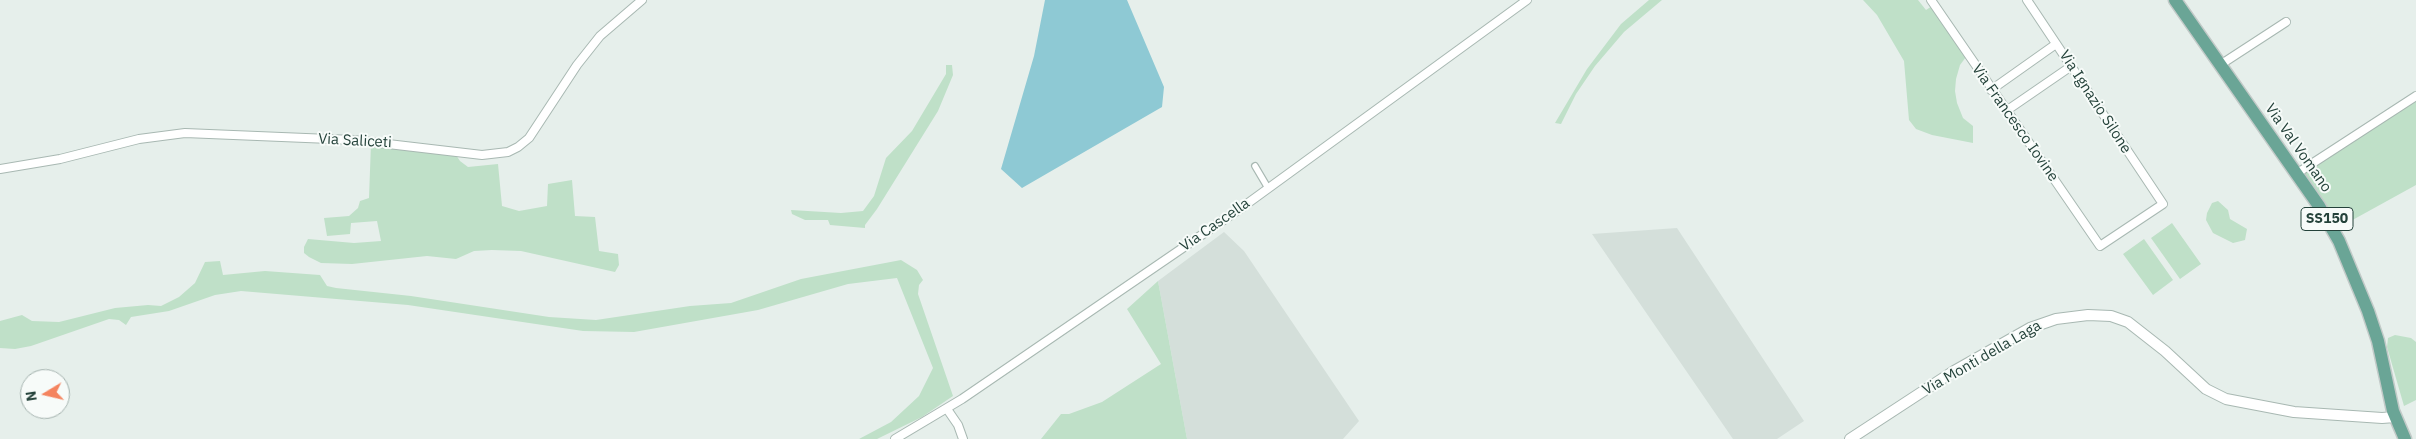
<!DOCTYPE html>
<html>
<head>
<meta charset="utf-8">
<style>
  body { margin:0 }
  #map { position:relative; width:2416px; height:439px; overflow:hidden; background:#e6efeb; font-family:"IBM Plex Sans",sans-serif }
  canvas { display:block }
  .north { position:absolute; left:20px; top:369px; width:50px; height:50px; box-sizing:border-box; background:#f7fbf9; border:1px solid #a3b1ad; border-radius:50%; rotate:261deg; font-size:14px; font-weight:700; line-height:20px; text-align:center; color:#24423a }
  .north::after { content:''; display:block; margin:auto; width:18px; height:22px; background:#f4845f; clip-path:polygon(50% 0,100% 100%,50% 72%,0 100%) }
</style>
</head>
<body>
<div id="map">
<canvas width="2416" height="439"></canvas>
<div class="north">N</div>
</div>
<script>
const c = document.querySelector('canvas').getContext('2d');
c.lineJoin = 'round';
function paint(path, color) {
  c.fillStyle = color;
  c.fill(path, 'evenodd');
}
function toPath(rows) {
  const path = new Path2D();
  for (const r of rows) {
    path.moveTo(r[0], r[1]);
    for (let i = 2; i < r.length; i += 2) path.lineTo(r[i], r[i + 1]);
  }
  return path;
}
function strokePath(path, color, width, dash) {
  c.strokeStyle = color;
  c.lineWidth = width;
  c.lineCap = dash ? 'butt' : 'round';
  c.setLineDash(dash || []);
  c.stroke(path);
}
function label(font, color, halo, rows, align = 'center') {
  c.font = font + ' "IBM Plex Sans",sans-serif';
  c.lineWidth = 4;
  c.setLineDash([]);
  c.textBaseline = 'middle';
  c.strokeStyle = halo;
  c.fillStyle = color;
  for (const [text, x, y, turn = 0] of rows) {
    c.save();
    c.translate(x, y);
    c.rotate((+turn || 0) * Math.PI / 180);
    c.textAlign = isNaN(turn) ? turn : align;
    if (halo) c.strokeText(text, 0, 0);
    c.fillText(text, 0, 0);
    c.restore();
  }
}
paint(toPath([
  [1677,228,1804,421,1777,439,1733,439,1592,234],
  [1224,232,1244,251,1359,421,1343,439,1187,439,1158,281]
]), '#d4dfda');
paint(toPath([
  [1649,0,1662,0,1624,32,1595,66,1576,94,1561,124,1555,123,1587,69,1621,24],
  [1863,0,1918,0,1926,10,1932,6,1966,57,1960,65,1956,79,1955,91,1957,103,1963,118,1973,126,1973,143,1932,135,1916,129,1909,120,1904,61,1877,15],
  [946,65,952,65,953,75,938,111,877,209,865,225,865,228,830,225,828,220,805,220,792,214,791,210,841,213,863,211,874,196,886,158,912,131,946,74],
  [2416,101,2416,185,2338,228,2302,175],
  [371,143,456,155,460,161,468,167,498,164,502,206,519,211,547,206,548,184,572,180,575,216,595,217,599,251,618,254,619,265,615,272,521,251,492,250,474,251,456,259,427,256,352,264,321,263,309,257,304,253,304,247,308,239,354,243,381,241,377,221,351,223,350,234,327,236,324,218,349,216,358,208,360,201,369,198],
  [2218,201,2228,210,2230,219,2247,229,2245,240,2233,243,2213,233,2206,220,2207,213,2212,203],
  [2172,223,2201,264,2180,279,2151,238],
  [2144,239,2173,280,2153,295,2123,254],
  [901,260,917,270,923,280,919,285,918,294,953,396,922,417,877,439,859,439,891,422,919,396,933,368,897,278,848,284,758,310,634,332,583,331,408,305,241,291,215,295,169,311,131,317,126,325,119,320,109,319,31,346,15,349,0,348,0,321,22,315,32,321,59,322,115,308,148,305,161,306,179,297,195,283,205,262,220,261,223,275,265,271,320,275,327,286,336,288,411,296,549,317,596,320,690,306,731,303,801,279],
  [1158,281,1187,439,1041,439,1061,414,1069,414,1102,402,1161,364,1127,309],
  [2395,335,2411,338,2416,342,2416,400,2404,406,2387,347,2388,338]
]), '#bfe0c8');
paint(toPath([
  [1045,0,1127,0,1164,87,1162,107,1022,188,1001,169,1034,56]
]), '#8ec9d4');
const pedestrian = toPath([
  [1255,166,1268,188]
]);
const minor = toPath([
  [1931,0,2100,246,2163,204,2027,0],
  [2220,65,2286,22],
  [1991,90,2056,44],
  [2006,111,2070,67],
  [0,169,60,159,139,139,185,133,354,140,482,155,508,152,518,147,529,138,577,65,600,36,642,0],
  [2296,174,2416,96],
  [947,409,958,425,963,439],
  [895,439,962,399,1244,206,1527,0]
]);
const tertiary = toPath([
  [1850,439,1954,371,2030,328,2056,319,2088,315,2111,316,2128,322,2165,351,2206,389,2226,399,2294,412,2382,418,2395,417]
]);
const primary = toPath([
  [2175,0,2319,206,2339,241,2368,311,2378,341,2393,411,2405,439]
]);
strokePath(pedestrian, '#a8b8b2', 8);
strokePath(minor, '#a8b8b2', 10);
strokePath(tertiary, '#a8b8b2', 12);
strokePath(primary, '#c2cac8', 15);
strokePath(pedestrian, '#fff', 5.5);
strokePath(minor, '#fff', 8);
strokePath(tertiary, '#fff', 10);
strokePath(primary, '#6aa596', 12);
for (const [x, y, w] of [
  [2327,219,52]
]) {
  const box = new Path2D();
  box.roundRect(x - w / 2, y - 11.5, w, 23, 4);
  c.fillStyle = '#f7fbf9';
  c.fill(box);
  strokePath(box, '#24423a', 1);
}
label('bold 14px', '#24423a', null, [
  ["SS150",2327,219]
]);
label('15px', '#24423a', '#f7fbf9', [
  ["Via Ignazio Silone",2095,102,57],
  ["Via Francesco Iovine",2015,123,55],
  ["Via Saliceti",355,141,3],
  ["Via Val Vomano",2298,148,55],
  ["Via Cascella",1215,225,-35],
  ["Via Monti della Laga",1982,358,-30]
]);
</script>
</body>
</html>
